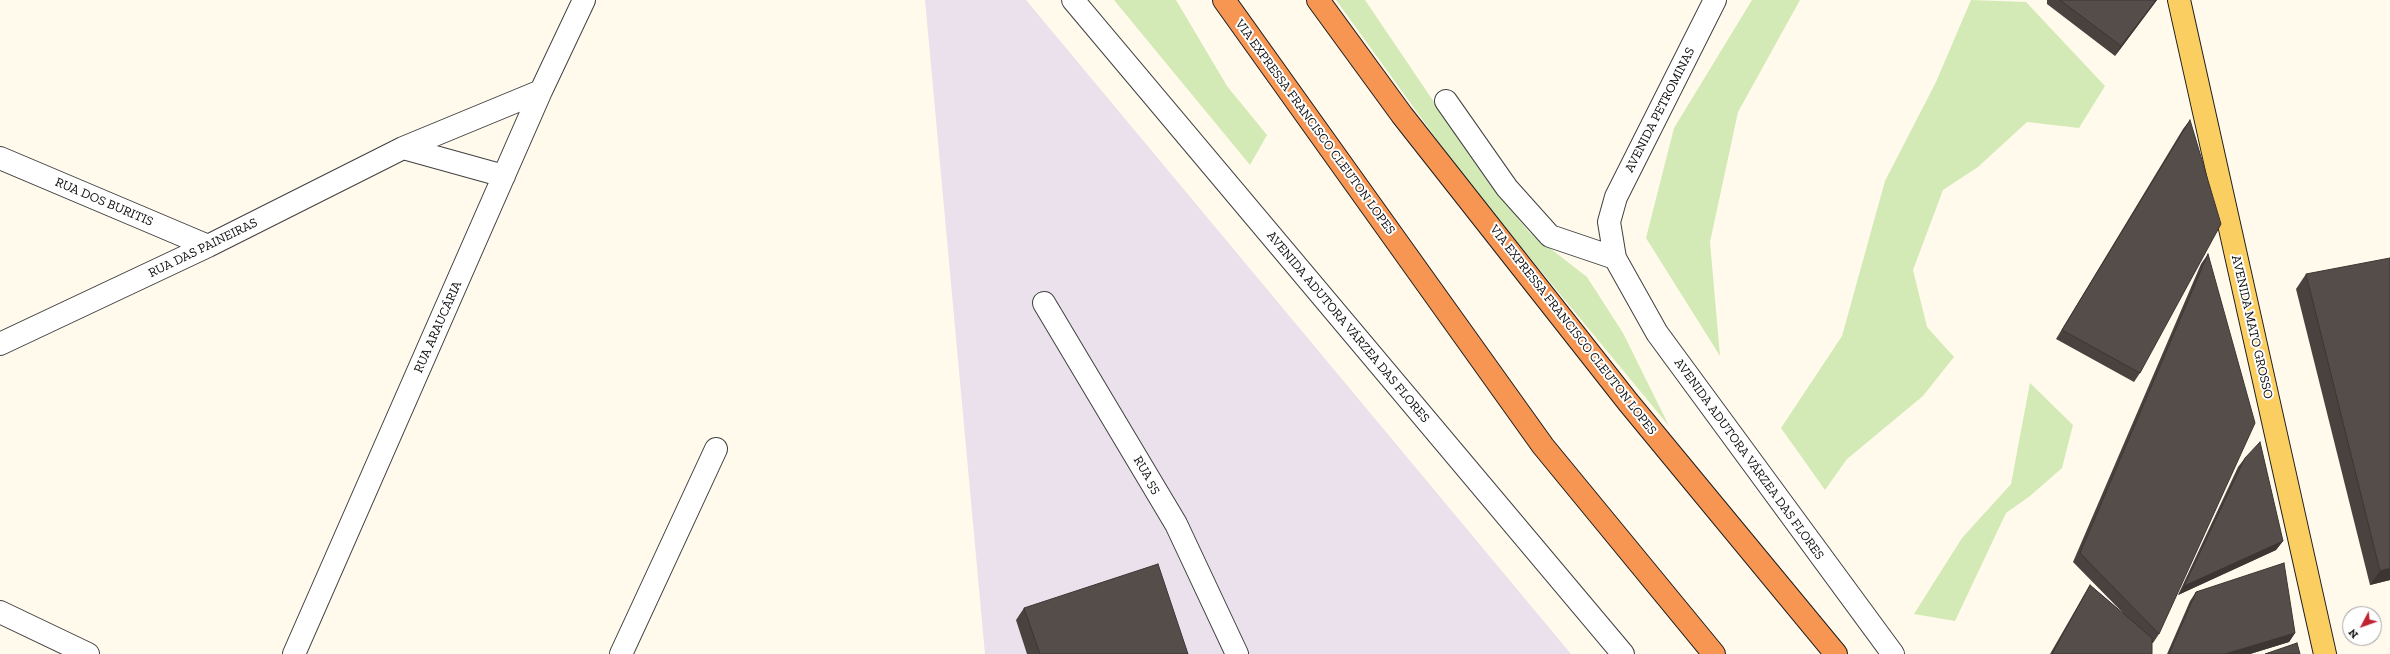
<!DOCTYPE html>
<html>
<head>
<meta charset="utf-8">
<style>
  body { margin:0 }
  #map { position:relative; width:2390px; height:654px; overflow:hidden; background:#fffaec; font-family:"Zilla Slab",serif }
  canvas { display:block }
  .north { position:absolute; left:2342px; top:606px; width:40px; height:40px; box-sizing:border-box; background:#fff; border:1px solid #9e9e9e; border-radius:50%; rotate:229deg; font-size:11px; font-weight:700; line-height:16px; text-align:center; color:#0d0d0d }
  .north::after { content:''; display:block; margin:auto; width:14px; height:18px; background:#bf2331; clip-path:polygon(50% 0,100% 100%,50% 72%,0 100%) }
</style>
</head>
<body>
<div id="map">
<canvas width="2390" height="654"></canvas>
<div class="north">N</div>
</div>
<script>
const c = document.querySelector('canvas').getContext('2d');
c.lineJoin = 'round';
function paint(path, color) {
  c.fillStyle = color;
  c.fill(path, 'evenodd');
}
function toPath(rows) {
  const path = new Path2D();
  for (const r of rows) {
    path.moveTo(r[0], r[1]);
    for (let i = 2; i < r.length; i += 2) path.lineTo(r[i], r[i + 1]);
  }
  return path;
}
function strokePath(path, color, width, dash) {
  c.strokeStyle = color;
  c.lineWidth = width;
  c.lineCap = dash ? 'butt' : 'round';
  c.setLineDash(dash || []);
  c.stroke(path);
}
function label(font, color, halo, rows, align = 'center') {
  c.font = font + ' "Zilla Slab",serif';
  c.lineWidth = 4;
  c.setLineDash([]);
  c.textBaseline = 'middle';
  c.strokeStyle = halo;
  c.fillStyle = color;
  for (const [text, x, y, turn = 0] of rows) {
    c.save();
    c.translate(x, y);
    c.rotate((+turn || 0) * Math.PI / 180);
    c.textAlign = isNaN(turn) ? turn : align;
    if (halo) c.strokeText(text, 0, 0);
    c.fillText(text, 0, 0);
    c.restore();
  }
}
paint(toPath([
  [925,0,1026,0,1571,654,985,654]
]), '#eae1ec');
paint(toPath([
  [1114,0,1176,0,1227,86,1267,135,1250,165],
  [1336,0,1365,0,1482,173,1529,232,1587,277,1623,333,1669,426,1469,184],
  [1752,0,1800,0,1738,112,1710,242,1720,356,1646,238,1674,128],
  [1971,0,2026,2,2105,86,2079,128,2027,122,1978,167,1943,190,1913,270,1927,327,1954,357,1923,396,1847,459,1825,490,1781,428,1842,336,1885,181,1936,82],
  [2030,383,2073,425,2062,468,2030,496,2006,513,1955,621,1914,614,1962,538,2011,484]
]), '#d3eab6');
const minor = toPath([
  [1073,0,1623,654],
  [1715,0,1616,197,1609,222,1615,258,1657,333,1893,654],
  [1446,101,1507,188,1550,236,1615,258],
  [403,148,504,176],
  [0,158,208,246],
  [1044,303,1176,524,1237,654],
  [0,344,208,246,403,148,541,91],
  [0,612,88,654],
  [294,654,541,91,584,0],
  [621,654,716,449]
]);
const major = toPath([
  [2179,0,2325,654]
]);
const highway = toPath([
  [1224,0,1543,446,1714,654],
  [1318,0,1402,115,1628,402,1836,654]
]);
strokePath(minor, '#404040', 24);
strokePath(major, '#1e1e1e', 24);
strokePath(highway, '#1e1e1e', 24);
strokePath(minor, '#fff', 22);
strokePath(major, '#fbce61', 22);
strokePath(highway, '#f79653', 22);
paint(toPath([
  [2047,0,2157,0,2115,56,2047,4],
  [2190,120,2140,373,2134,382,2056,339,2183,129],
  [2208,254,2159,634,2153,643,2152,643,2152,654,2050,654,2084,595,2090,585,2125,615,2073,562,2201,264],
  [2306,274,2390,580,2370,585,2296,289],
  [2245,458,2283,541,2276,550,2178,595,2238,467],
  [2196,592,2295,633,2289,642,2250,654,2167,654,2190,601],
  [1024,608,1188,654,1027,654,1016,620]
]), '#49423f');
paint(toPath([
  [2156,0,2157,0,2115,56,2121,46],
  [2283,541,2276,550,2178,595,2184,586],
  [2390,568,2390,580,2370,585,2380,571],
  [2295,633,2289,642,2250,654,2225,654]
]), '#3c3633');
const building = toPath([
  [2060,0,2156,0,2121,46,2060,0],
  [2190,120,2221,224,2140,373,2062,330,2190,120],
  [2208,254,2255,423,2159,634,2080,553,2208,254],
  [2390,258,2390,568,2380,571,2306,274,2390,258],
  [2260,442,2283,541,2184,586,2245,458,2260,442],
  [2284,563,2295,633,2225,654,2169,654,2196,592,2284,563],
  [1158,564,1188,654,1040,654,1024,608,1158,564],
  [2090,585,2152,638,2152,654,2052,654,2090,585],
  [2297,643,2300,654,2265,654,2297,643]
]);
paint(building, '#554d49');
strokePath(building, '#3c3633', 1);
label('13px', '#0d0d0d', '#fff', [
  ["AVENIDA PETROMINAS",1660,110,-63],
  ["VIA EXPRESSA FRANCISCO CLEUTON LOPES",1315,127,54],
  ["RUA DOS BURITIS",104,202,23],
  ["RUA DAS PAINEIRAS",203,248,-26],
  ["RUA ARAUCÁRIA",438,327,-66],
  ["AVENIDA ADUTORA VÁRZEA DAS FLORES",1348,327,50],
  ["AVENIDA MATO GROSSO",2252,327,77],
  ["VIA EXPRESSA FRANCISCO CLEUTON LOPES",1573,330,52],
  ["AVENIDA ADUTORA VÁRZEA DAS FLORES",1749,459,54],
  ["RUA 55",1147,475,59]
]);
</script>
</body>
</html>
